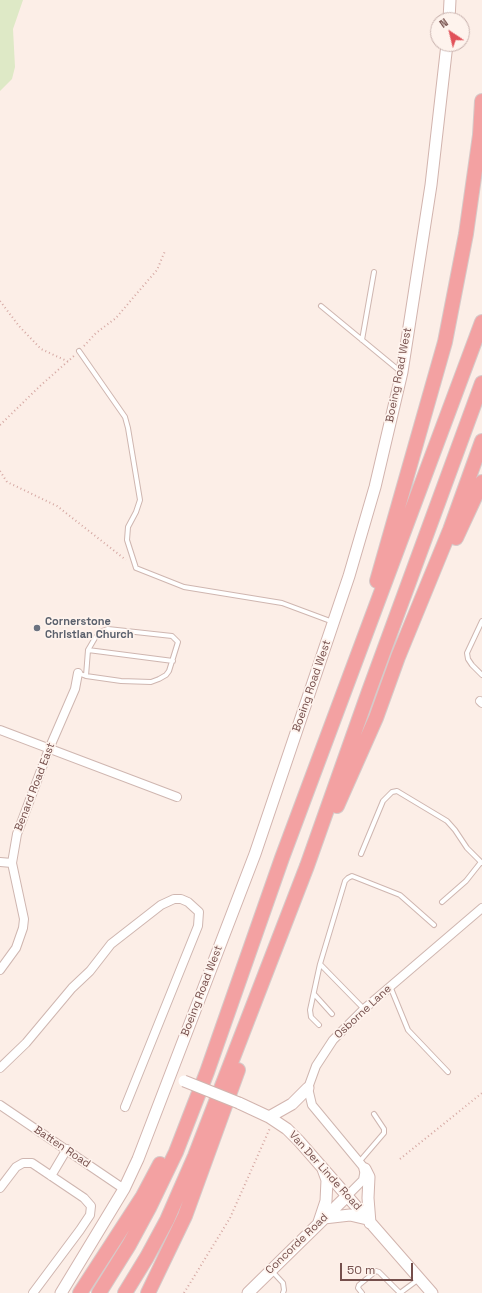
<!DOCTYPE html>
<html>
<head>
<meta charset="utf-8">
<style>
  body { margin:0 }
  #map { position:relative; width:482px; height:1293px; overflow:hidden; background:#fceee7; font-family:"Space Grotesk",sans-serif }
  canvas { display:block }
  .north { position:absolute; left:430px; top:12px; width:40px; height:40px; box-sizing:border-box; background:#fef3ed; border:1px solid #c7b1ad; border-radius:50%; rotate:325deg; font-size:11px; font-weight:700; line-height:16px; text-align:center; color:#754f4c }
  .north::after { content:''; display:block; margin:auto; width:14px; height:18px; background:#e15159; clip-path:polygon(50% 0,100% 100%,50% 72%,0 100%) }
  .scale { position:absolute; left:340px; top:1263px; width:73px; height:18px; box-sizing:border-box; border:2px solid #754f4c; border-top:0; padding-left:5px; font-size:12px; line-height:14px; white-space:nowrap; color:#754f4c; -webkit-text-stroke:3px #fef3ed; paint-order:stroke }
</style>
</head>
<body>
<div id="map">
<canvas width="482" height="1293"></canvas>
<div class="north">N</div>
<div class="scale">50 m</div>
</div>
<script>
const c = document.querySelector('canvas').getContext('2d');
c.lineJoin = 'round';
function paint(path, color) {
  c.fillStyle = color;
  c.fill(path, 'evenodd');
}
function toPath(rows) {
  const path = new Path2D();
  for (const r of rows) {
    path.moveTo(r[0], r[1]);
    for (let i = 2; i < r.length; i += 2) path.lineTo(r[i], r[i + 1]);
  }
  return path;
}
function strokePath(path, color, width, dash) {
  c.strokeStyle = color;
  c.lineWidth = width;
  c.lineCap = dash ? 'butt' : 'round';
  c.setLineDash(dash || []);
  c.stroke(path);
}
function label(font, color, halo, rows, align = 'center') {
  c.font = font + ' "Space Grotesk",sans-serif';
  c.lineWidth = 3.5;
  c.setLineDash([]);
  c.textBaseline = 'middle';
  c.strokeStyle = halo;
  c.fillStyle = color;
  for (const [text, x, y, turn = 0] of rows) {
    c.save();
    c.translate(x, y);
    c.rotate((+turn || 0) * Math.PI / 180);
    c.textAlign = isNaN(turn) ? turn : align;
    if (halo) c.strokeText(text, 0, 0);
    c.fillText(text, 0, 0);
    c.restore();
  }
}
paint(toPath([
  [0,0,23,0,13,29,15,67,12,79,0,91]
]), '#dee9c6');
const lane = toPath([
  [321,306,401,372],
  [362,340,374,272],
  [79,351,125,417,128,428,140,500,136,512,128,527,127,540,136,568,184,587,282,603,333,622],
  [482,621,467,653,468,659,472,665,482,675],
  [88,650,173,661],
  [78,673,86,676,121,681,151,682,159,679,166,675,169,671,178,642,172,636,108,629,102,631,95,638,88,650,86,676],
  [361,854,383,801,392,792,397,791,447,821,455,830,467,848,482,863],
  [442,902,466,881,481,862],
  [320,964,345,881,348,878,352,876,400,895,434,925],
  [390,986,408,1030,448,1072],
  [314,994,332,1014],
  [319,1025,311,1017,310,1010,320,964,364,1009],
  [360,1161,384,1133,384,1129,374,1114],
  [271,1270,283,1283,284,1290,283,1293],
  [362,1293,358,1288,359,1285,376,1271,379,1272,400,1293],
  [400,1293,419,1279]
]);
const street = toPath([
  [480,701,482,703],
  [0,730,177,797],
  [0,862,12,863],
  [0,970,16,948,23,928,24,919,12,863,17,834,49,749,75,689,78,673],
  [0,1068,26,1043,72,988,90,971,111,944,161,905,174,899,181,899,188,902,199,912,198,926,125,1107],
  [0,1105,124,1189],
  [51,1176,67,1149],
  [0,1188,16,1167,23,1163,32,1163,84,1198,91,1206,90,1215,80,1230,33,1293],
  [347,1196,363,1180,365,1169,312,1105,308,1088,316,1066,333,1040,364,1009,482,908]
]);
const secondary = toPath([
  [449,20,450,0],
  [239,1103,269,1117,287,1129,299,1141,432,1293],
  [269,1117,292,1104,308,1088],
  [365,1169,369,1177,368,1198,370,1223],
  [324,1218,350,1215,367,1219],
  [319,1222,326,1201,327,1180,323,1169],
  [61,1293,124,1189,138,1159,255,854,349,576,375,487,402,372,431,185,447,44],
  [248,1293,347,1196]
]);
const highway = toPath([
  [456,538,482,482],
  [377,581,445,342,466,234,480,135,482,101],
  [337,806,376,718,398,657,450,530,482,441],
  [80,1293,143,1196,160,1164],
  [99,1293,129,1245,149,1208,176,1152,207,1072,282,858,482,322],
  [125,1293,147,1257,167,1220,195,1156,307,866,369,691,482,383],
  [148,1293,185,1216,238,1070]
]);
strokePath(lane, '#cfb6b0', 6);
strokePath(street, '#cfb6b0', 10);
strokePath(secondary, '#d2b4ae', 13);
strokePath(highway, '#d6cac9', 16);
strokePath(toPath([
  [0,301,19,326,41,349,69,362],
  [84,346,96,333,116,318,138,292,157,270,165,251],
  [0,425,40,386,75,355],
  [0,471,7,482,57,506,126,560],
  [400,1159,482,1093],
  [184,1293,230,1218,270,1128]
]), '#d5a8a3', 2, [1, 3]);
strokePath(lane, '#fff', 4);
strokePath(street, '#fff', 8);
strokePath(secondary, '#fff', 11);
strokePath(highway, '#f3a1a2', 14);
const secondaryBridge = toPath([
  [184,1081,239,1103]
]);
strokePath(secondaryBridge, '#d2b4ae', 13, []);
strokePath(secondaryBridge, '#fff', 11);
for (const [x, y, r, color] of [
  [37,628,4,"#6b7280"]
]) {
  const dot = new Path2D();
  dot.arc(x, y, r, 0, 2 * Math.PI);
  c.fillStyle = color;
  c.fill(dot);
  strokePath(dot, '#fef3ed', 1.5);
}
label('11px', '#754f4c', '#fef3ed', [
  ["Boeing Road West",399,375,-79],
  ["Boeing Road West",312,686,-71],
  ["Benard Road East",35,787,-69],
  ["Boeing Road West",202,991,-69],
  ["Osborne Lane",363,1012,-43],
  ["Batten Road",62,1147,34],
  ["Van Der Linde Road",325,1171,48],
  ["Concorde Road",297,1244,-44]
]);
label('bold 11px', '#5b616d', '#fef3ed', [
  ["Cornerstone",45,622],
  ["Christian Church",45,635]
], 'left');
</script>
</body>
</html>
